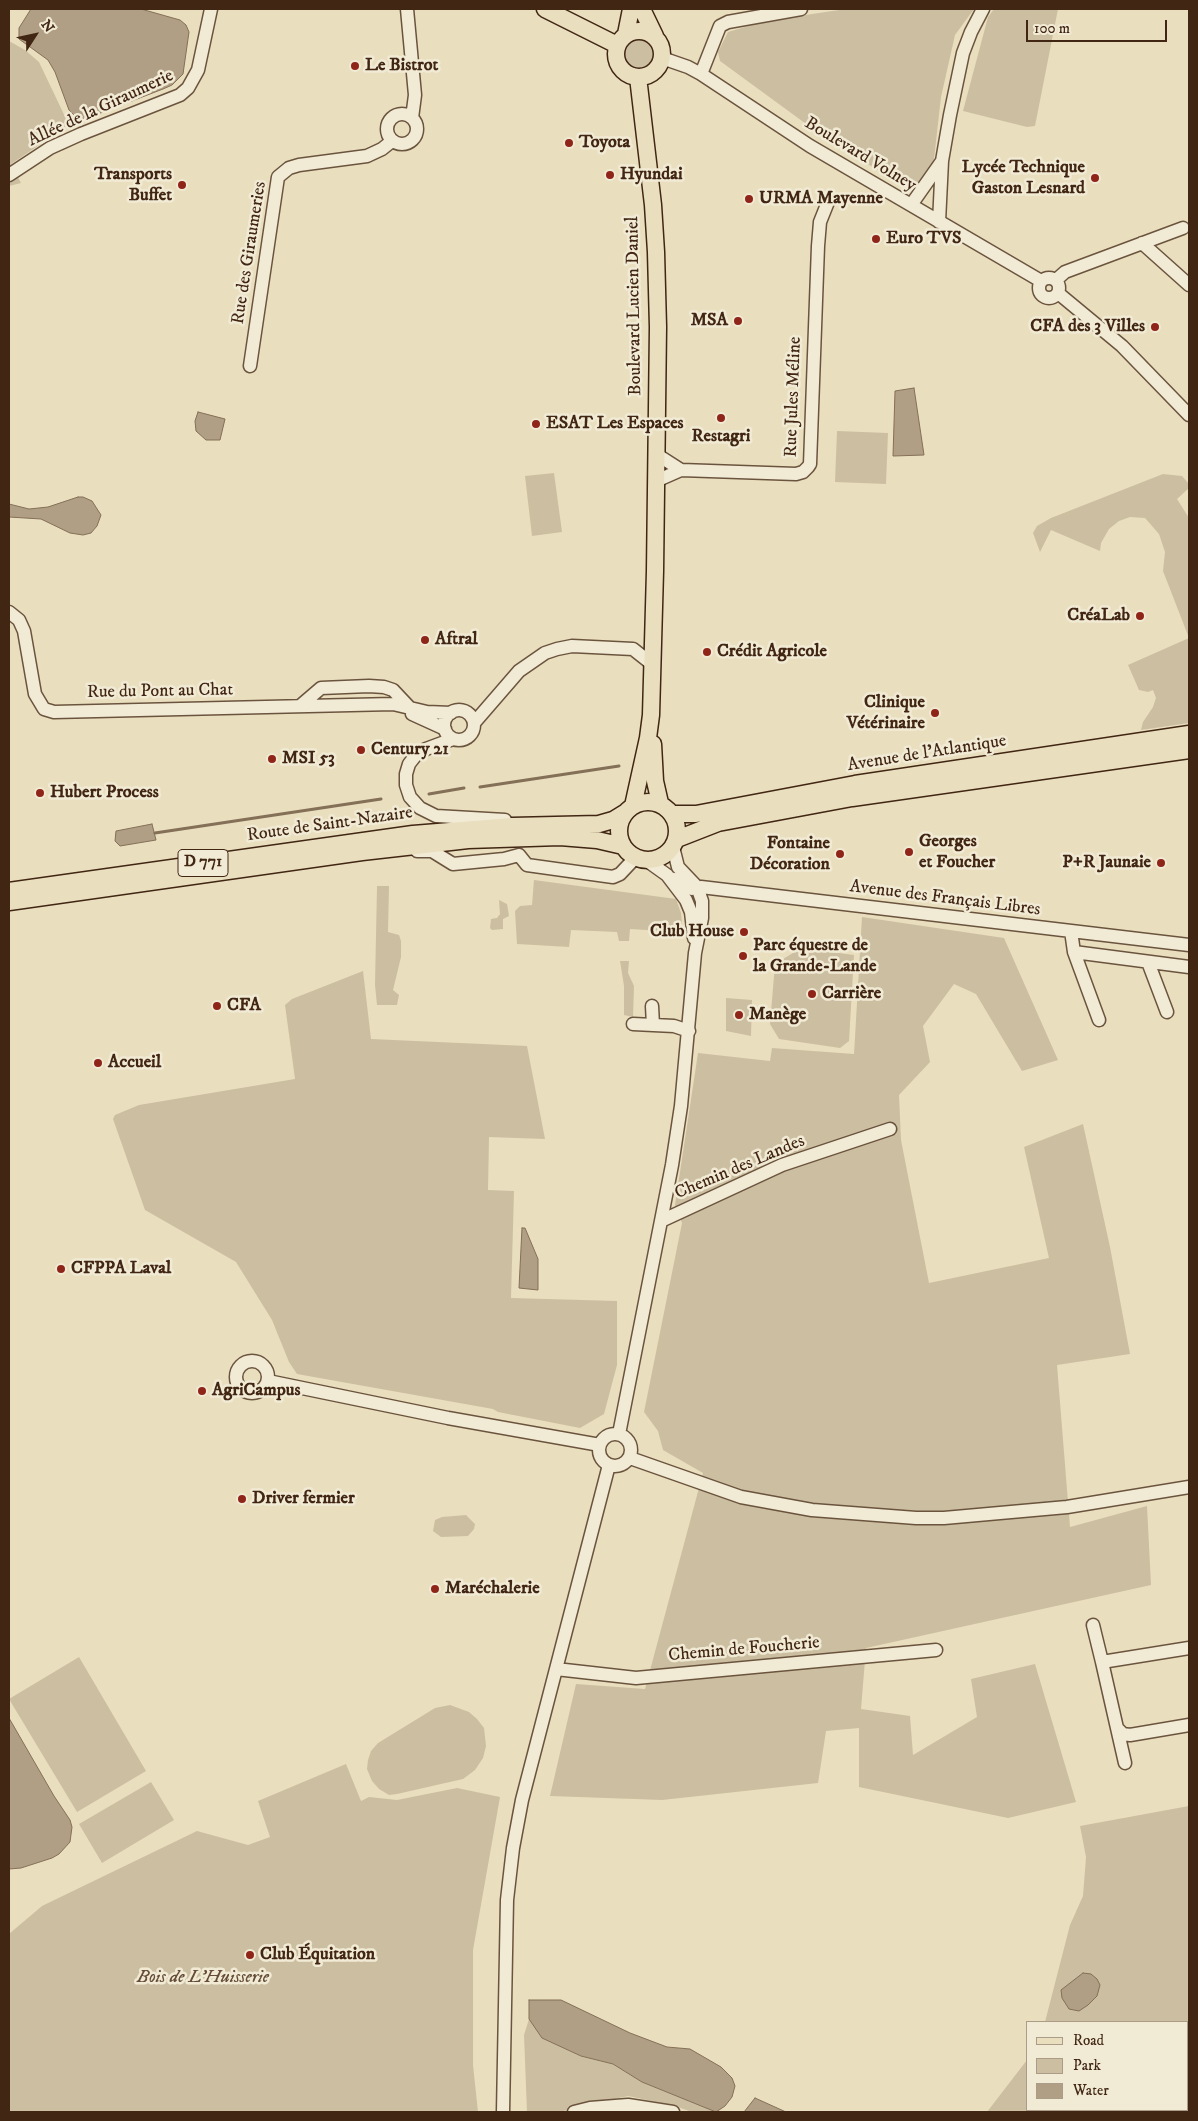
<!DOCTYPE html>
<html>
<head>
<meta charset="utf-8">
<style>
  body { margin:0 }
  #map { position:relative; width:1198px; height:2121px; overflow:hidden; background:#e9debe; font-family:"IM FELL DW Pica",serif }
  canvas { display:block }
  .frame { position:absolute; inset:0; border:10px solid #412613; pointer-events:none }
  .legend { position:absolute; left:1026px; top:2021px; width:162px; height:90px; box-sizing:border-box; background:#f1ead5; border:1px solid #ab9c87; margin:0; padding:6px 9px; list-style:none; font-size:15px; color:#412613 }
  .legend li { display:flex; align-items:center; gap:10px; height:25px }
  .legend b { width:25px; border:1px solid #ab9c87 }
  .north { position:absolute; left:10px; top:10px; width:50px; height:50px; -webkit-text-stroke:4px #f1ead5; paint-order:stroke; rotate:55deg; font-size:14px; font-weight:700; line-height:20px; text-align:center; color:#412613 }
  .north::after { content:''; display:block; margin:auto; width:18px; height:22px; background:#412613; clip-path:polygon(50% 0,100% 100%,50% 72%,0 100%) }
  .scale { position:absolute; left:1026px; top:20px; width:141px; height:22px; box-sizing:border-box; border:2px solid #412613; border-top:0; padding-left:6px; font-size:15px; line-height:18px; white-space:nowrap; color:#412613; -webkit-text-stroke:4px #f1ead5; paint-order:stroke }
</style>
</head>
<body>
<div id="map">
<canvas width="1198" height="2121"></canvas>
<div class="frame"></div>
<ul class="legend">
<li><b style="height:6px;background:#e9debe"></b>Road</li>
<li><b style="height:14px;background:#ccbfa1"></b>Park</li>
<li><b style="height:14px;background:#b09f84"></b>Water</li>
</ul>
<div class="north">N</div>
<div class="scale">100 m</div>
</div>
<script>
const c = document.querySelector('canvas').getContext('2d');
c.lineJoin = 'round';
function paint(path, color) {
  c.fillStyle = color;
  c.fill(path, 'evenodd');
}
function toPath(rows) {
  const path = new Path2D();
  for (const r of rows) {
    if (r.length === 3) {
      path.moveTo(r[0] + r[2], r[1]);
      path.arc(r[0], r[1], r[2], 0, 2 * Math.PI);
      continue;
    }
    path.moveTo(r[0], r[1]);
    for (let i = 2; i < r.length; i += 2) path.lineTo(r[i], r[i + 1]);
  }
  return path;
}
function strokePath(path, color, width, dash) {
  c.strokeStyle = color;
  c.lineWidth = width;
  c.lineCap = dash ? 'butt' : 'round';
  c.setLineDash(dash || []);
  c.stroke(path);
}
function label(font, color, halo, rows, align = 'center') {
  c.font = font + ' "IM FELL DW Pica",serif';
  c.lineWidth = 5;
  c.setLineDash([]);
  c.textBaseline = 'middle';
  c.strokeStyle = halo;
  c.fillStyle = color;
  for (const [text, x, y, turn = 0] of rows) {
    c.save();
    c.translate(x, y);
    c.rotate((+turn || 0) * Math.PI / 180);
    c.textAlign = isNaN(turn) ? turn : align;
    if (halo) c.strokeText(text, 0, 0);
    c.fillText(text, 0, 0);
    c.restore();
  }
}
paint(toPath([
  [846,9,974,9,955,35,941,97,933,168,922,183,905,187,824,137,720,61,718,52,728,32,765,21],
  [994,9,1058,9,1035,126,1027,127,963,111,988,17],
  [638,52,16],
  [9,41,25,50,39,62,69,125,11,164,21,183,9,186],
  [837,431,888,433,886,484,835,482],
  [554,473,562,532,532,536,525,476],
  [1163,474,1182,476,1189,484,1189,488,1177,499,1189,518,1189,723,1141,730,1143,722,1153,707,1156,698,1153,690,1148,692,1139,690,1128,665,1189,638,1163,571,1165,552,1159,534,1145,518,1130,517,1119,521,1109,529,1101,543,1100,551,1051,530,1040,552,1033,533,1037,526,1051,518],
  [534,880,676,899,681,913,682,924,663,931,630,929,629,941,619,941,617,932,571,930,569,947,517,944,515,911,520,906,532,905],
  [377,886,389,886,388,932,399,935,401,941,401,957,393,990,399,995,397,1005,377,1005,375,985],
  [499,900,507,904,509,916,503,919,503,929,492,930,490,928,491,919,497,918,500,914],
  [862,917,1004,938,1058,1060,1022,1071,976,994,954,984,923,1026,930,1062,899,1095,901,1140,929,1283,1049,1258,1024,1147,1083,1124,1110,1247,1130,1354,1057,1365,1070,1527,1147,1506,1151,1585,866,1648,861,1709,910,1716,913,1755,977,1717,971,1679,1035,1664,1076,1802,1008,1818,859,1787,859,1728,826,1731,818,1783,662,1800,550,1796,576,1684,645,1689,703,1473,663,1450,658,1431,644,1412,682,1223,675,1205,698,1053,770,1061,772,1048,854,1054],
  [801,948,854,955,849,1041,840,1048,779,1039,770,1024,775,964],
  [620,961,629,961,628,973,634,986,633,1017,624,1015,624,986],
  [363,971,371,1039,527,1046,545,1139,489,1137,488,1190,514,1191,511,1298,617,1301,617,1365,604,1414,580,1428,498,1412,493,1409,297,1374,289,1362,272,1320,236,1262,145,1210,113,1119,115,1115,139,1105,295,1079,285,1005,292,999],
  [726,998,752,1000,751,1036,726,1031],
  [466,1515,475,1524,474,1529,468,1536,441,1537,433,1531,435,1520,442,1517],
  [79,1657,146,1771,77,1812,9,1699],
  [450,1705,469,1712,477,1719,484,1728,486,1746,483,1758,475,1770,463,1779,397,1794,389,1795,379,1789,372,1781,367,1769,368,1760,371,1751,378,1743,435,1708],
  [346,1764,361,1801,369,1797,397,1800,457,1788,500,1797,473,1950,473,2065,478,2112,9,2112,9,1934,42,1906,197,1831,248,1845,270,1837,258,1801],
  [151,1782,174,1820,102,1863,79,1824],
  [1189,1806,1189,2112,987,2112,1027,2060,1027,2110,1187,2110,1187,2022,1045,2022,1070,1925,1083,1896,1086,1857,1080,1826],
  [529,2019,543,2038,581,2056,613,2064,642,2082,716,2112,692,2112,675,2106,628,2096,570,2109,561,2112,527,2112,524,2035]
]), '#ccbfa1');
const water = toPath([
  [31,9,141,9,180,20,186,25,189,32,183,74,172,85,163,89,90,117,83,119,76,117,69,110,55,72,48,60,19,39,19,28,31,9],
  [914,388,924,455,893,456,895,391,914,388],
  [198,412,225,419,220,440,206,440,196,431,195,421,198,412],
  [78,497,83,497,92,501,101,515,97,526,91,533,83,535,70,533,41,519,9,517,9,504,29,509,48,507,78,497],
  [152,824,156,840,120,846,115,841,116,831,152,824],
  [522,1228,525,1228,538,1259,538,1290,519,1288,522,1228],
  [9,1718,54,1796,70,1820,72,1827,70,1842,59,1854,52,1858,21,1868,9,1869,9,1718],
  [1083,1973,1091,1974,1097,1979,1100,1985,1097,1996,1088,2005,1079,2011,1069,2009,1062,1998,1061,1990,1083,1973],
  [529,2000,561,2000,630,2033,667,2047,690,2049,721,2067,732,2078,735,2086,732,2097,725,2106,716,2112,642,2082,613,2064,581,2056,542,2038,529,2019,529,2000],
  [755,2098,786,2112,744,2112,755,2098]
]);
paint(water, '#b09f84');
strokePath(water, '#846f57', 1);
strokePath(toPath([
  [480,787,619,766],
  [429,794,464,788],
  [155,833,381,799]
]), '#846f57', 3);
const minor = toPath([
  [407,9,415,95,412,118],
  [662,58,688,67,701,74,810,146,1041,281],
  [701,74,720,26,728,22,801,9],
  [402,129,15],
  [9,175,50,148,81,134,180,95,188,88,198,70,211,9],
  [911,205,942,161],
  [939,222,942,161,950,115,963,53,971,32,983,9],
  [1142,243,1189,285],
  [1049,288,10],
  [1056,280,1065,272,1183,228],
  [1058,293,1122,346,1189,415],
  [250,366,278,177,289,168,299,165,367,156,382,149,392,141],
  [656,454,681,470],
  [656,481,681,470,796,474,803,472,808,467,810,464,818,246,820,222,828,202],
  [9,612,19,620,24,631,35,694,44,709,54,712,393,704,427,712,451,713],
  [300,706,321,688,369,686,384,687,393,690,409,707],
  [459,725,15],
  [412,714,445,729],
  [474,723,519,671,545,653,557,649,572,646,633,649,652,664],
  [453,739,426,749,416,755,409,764,406,774,406,785,410,797,420,808,436,816,505,820],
  [417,851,432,851,453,864,504,859,519,855],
  [519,855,527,865,613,877,620,874,636,857],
  [646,860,667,875,686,900,691,912,694,938],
  [670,878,678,880,692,889,701,887,1189,945],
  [1071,931,1074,952,1099,1020],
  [1074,952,1189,967],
  [1148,962,1167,1012],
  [652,1006,653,1025],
  [633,1024,674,1026,689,1031],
  [661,1221,782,1165,890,1129],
  [252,1377,16],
  [268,1381,448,1418,600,1445],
  [615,1450,16],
  [619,1434,672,1165,681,1106,695,953,702,918,702,901,697,887,678,867,673,847],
  [630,1458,741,1497,812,1510,916,1518,944,1518,1067,1507,1189,1487],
  [1093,1625,1102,1662],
  [1189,1648,1102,1662,1117,1728,1123,1734,1130,1735,1189,1725],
  [556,1669,636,1678,936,1650],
  [1117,1728,1125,1763],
  [503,2112,507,1900,513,1848,522,1800,609,1465],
  [574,2112,590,2108,628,2105,673,2112]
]);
const major = toPath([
  [545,9,617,45],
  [642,9,655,36],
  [639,54,23],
  [626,34,631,9],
  [653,744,655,781,660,803],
  [648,831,29],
  [633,806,648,738,651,715,655,571,658,327,656,252,653,205,638,77],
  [672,814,696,814,855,784,1189,734],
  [677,839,718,823,852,798,1189,750],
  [9,891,413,834,512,826,599,824,613,820,626,812],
  [9,902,362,852,468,840,560,837,597,840,623,846]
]);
strokePath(minor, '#6b543e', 15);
strokePath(major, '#412613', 19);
strokePath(minor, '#f1ead5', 12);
strokePath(major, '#e9debe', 16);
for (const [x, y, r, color] of [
  [355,66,5,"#8f2418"],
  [569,143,5,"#8f2418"],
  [610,175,5,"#8f2418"],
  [1095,178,5,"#8f2418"],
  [182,185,5,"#8f2418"],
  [749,199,5,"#8f2418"],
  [876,239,5,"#8f2418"],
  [738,321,5,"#8f2418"],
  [1155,327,5,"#8f2418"],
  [721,418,5,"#8f2418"],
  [536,424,5,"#8f2418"],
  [1140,616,5,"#8f2418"],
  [425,640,5,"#8f2418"],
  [707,652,5,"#8f2418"],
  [935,713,5,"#8f2418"],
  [361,750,5,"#8f2418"],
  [272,759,5,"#8f2418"],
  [40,793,5,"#8f2418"],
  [909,852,5,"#8f2418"],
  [840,854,5,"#8f2418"],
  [1161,863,5,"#8f2418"],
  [744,932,5,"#8f2418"],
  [743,956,5,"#8f2418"],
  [812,994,5,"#8f2418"],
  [217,1006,5,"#8f2418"],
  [739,1015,5,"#8f2418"],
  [98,1063,5,"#8f2418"],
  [61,1269,5,"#8f2418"],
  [202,1391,5,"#8f2418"],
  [242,1499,5,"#8f2418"],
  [435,1589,5,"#8f2418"],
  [250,1955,5,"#8f2418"]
]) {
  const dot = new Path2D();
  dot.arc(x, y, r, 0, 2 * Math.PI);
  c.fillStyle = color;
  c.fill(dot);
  strokePath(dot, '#f1ead5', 2);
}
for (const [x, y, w] of [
  [203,863,50]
]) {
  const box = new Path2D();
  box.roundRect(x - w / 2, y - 13.5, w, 27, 4);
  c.fillStyle = '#f1ead5';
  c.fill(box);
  strokePath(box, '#412613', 1);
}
label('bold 16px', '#412613', null, [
  ["D 771",203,863]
]);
label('bold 18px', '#412613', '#f1ead5', [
  ["Le Bistrot",365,66],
  ["Toyota",579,143],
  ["Lycée Technique",1085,168,"right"],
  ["Gaston Lesnard",1085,189,"right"],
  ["Transports",172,175,"right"],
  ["Buffet",172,196,"right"],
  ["Hyundai",620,175],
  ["URMA Mayenne",759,199],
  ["Euro TVS",886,239],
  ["MSA",728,321,"right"],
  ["CFA des 3 Villes",1145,327,"right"],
  ["ESAT Les Espaces",546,424],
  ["Restagri",721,437,"center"],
  ["CréaLab",1130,616,"right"],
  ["Aftral",435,640],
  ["Crédit Agricole",717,652],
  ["Clinique",925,703,"right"],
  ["Vétérinaire",925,724,"right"],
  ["Century 21",371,750],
  ["MSI 53",282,759],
  ["Hubert Process",50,793],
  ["Georges",919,842],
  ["et Foucher",919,863],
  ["Fontaine",830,844,"right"],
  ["Décoration",830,865,"right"],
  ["P+R Jaunaie",1151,863,"right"],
  ["Club House",734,932,"right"],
  ["Parc équestre de",753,946],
  ["la Grande-Lande",753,967],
  ["Carrière",822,994],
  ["CFA",227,1006],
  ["Manège",749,1015],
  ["Accueil",108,1063],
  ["CFPPA Laval",71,1269],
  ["AgriCampus",212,1391],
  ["Driver fermier",252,1499],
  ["Maréchalerie",445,1589],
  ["Club Équitation",260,1955]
], 'left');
label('18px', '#412613', '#f1ead5', [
  ["Allée de la Giraumerie",101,109,-25],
  ["Boulevard Volney",860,155,31],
  ["Rue des Giraumeries",250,253,-81],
  ["Boulevard Lucien Daniel",635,306,-91],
  ["Rue Jules Méline",794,397,-88],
  ["Rue du Pont au Chat",160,692,-1],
  ["Avenue de l'Atlantique",927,754,-9],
  ["Route de Saint-Nazaire",330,825,-8],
  ["Avenue des Français Libres",945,899,7],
  ["Chemin des Landes",740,1168,-23],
  ["Chemin de Foucherie",744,1650,-5]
]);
label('italic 18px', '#644c36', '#f1ead5', [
  ["Bois de L'Huisserie",203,1978]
]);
</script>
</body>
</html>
